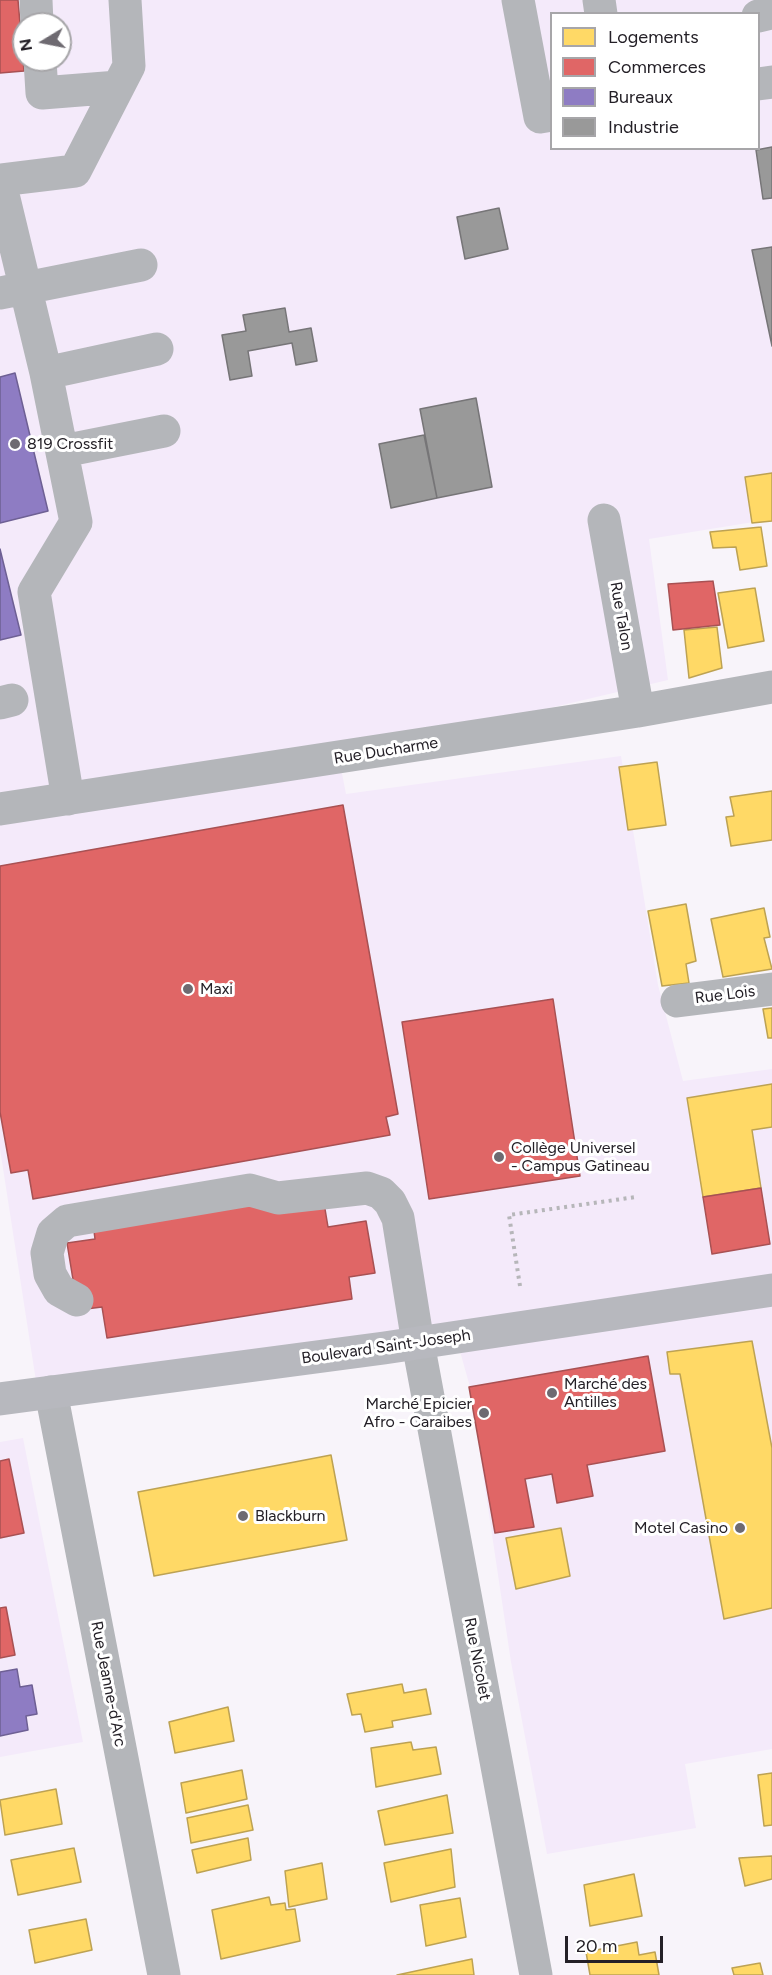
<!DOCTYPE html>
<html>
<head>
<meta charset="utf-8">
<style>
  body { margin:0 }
  #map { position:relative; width:772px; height:1975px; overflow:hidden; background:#f8f4fa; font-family:Figtree,sans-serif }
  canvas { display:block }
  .legend { position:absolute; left:550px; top:12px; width:210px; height:138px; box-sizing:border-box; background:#fff; border:2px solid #a7a6a9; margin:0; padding:8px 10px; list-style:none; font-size:18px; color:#242027 }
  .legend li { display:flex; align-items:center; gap:12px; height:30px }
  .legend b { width:30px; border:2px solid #a7a6a9 }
  .north { position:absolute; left:12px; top:12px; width:60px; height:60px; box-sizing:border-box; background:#fff; border:2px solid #a7a6a9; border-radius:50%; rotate:260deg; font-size:16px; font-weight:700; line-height:24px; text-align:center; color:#242027 }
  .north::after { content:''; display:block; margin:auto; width:21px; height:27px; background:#6e6a71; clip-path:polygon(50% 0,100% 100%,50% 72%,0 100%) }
  .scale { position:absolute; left:565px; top:1936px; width:98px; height:27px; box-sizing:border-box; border:3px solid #242027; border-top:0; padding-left:8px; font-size:18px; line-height:21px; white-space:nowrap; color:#242027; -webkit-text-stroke:4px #fff; paint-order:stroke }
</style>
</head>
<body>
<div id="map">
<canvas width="772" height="1975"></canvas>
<ul class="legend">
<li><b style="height:16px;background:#ffd966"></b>Logements</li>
<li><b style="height:16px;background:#e06666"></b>Commerces</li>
<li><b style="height:16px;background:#8e7cc3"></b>Bureaux</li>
<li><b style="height:16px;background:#999"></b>Industrie</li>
</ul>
<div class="north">N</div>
<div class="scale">20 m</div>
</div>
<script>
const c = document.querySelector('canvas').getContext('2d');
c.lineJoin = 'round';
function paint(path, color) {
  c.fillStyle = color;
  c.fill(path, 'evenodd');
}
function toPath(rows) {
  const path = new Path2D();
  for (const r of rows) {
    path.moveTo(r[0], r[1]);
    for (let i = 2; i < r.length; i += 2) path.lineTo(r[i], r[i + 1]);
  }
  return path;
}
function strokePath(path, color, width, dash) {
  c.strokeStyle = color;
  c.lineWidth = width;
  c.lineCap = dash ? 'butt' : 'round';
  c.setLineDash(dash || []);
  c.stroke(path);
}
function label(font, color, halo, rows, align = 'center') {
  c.font = font + ' Figtree,sans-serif';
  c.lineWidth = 6;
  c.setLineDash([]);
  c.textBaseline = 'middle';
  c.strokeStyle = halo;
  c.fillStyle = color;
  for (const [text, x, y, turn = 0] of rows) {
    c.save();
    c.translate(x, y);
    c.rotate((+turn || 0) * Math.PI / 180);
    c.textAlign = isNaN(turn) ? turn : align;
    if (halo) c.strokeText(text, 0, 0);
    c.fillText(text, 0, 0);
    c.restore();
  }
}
paint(toPath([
  [0,0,772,0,772,519,649,539,668,680,339,758,346,794,621,756,658,985,683,1081,772,1069,772,1749,685,1764,696,1828,547,1854,511,1662,470,1387,456,1337,38,1394,0,1149],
  [552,14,758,14,758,148,552,148],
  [24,24,60,24,60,60,24,60],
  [23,1438,83,1742,0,1757,0,1442]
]), '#f4eafa');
const homes = toPath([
  [772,473,772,521,752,523,745,477,772,473],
  [761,527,767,566,740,570,736,547,713,548,710,532,761,527],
  [755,588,764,641,728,648,718,593,755,588],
  [717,627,722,668,689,678,684,630,717,627],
  [657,762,666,825,628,830,619,767,657,762],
  [772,791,772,840,731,846,726,817,734,816,730,797,772,791],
  [686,904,696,961,686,964,689,983,662,986,648,911,686,904],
  [764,908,770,937,764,938,772,969,723,977,711,919,764,908],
  [772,1008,772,1038,768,1038,763,1009,772,1008],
  [772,1084,772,1127,752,1130,761,1188,703,1197,687,1098,772,1084],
  [752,1341,772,1448,772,1608,724,1619,680,1374,670,1374,667,1352,752,1341],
  [331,1455,347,1540,154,1576,138,1492,331,1455],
  [561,1528,570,1576,516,1589,506,1538,561,1528],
  [402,1684,404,1693,426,1689,431,1714,392,1721,393,1727,365,1732,361,1714,352,1715,347,1694,402,1684],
  [228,1707,234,1741,175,1753,169,1722,228,1707],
  [411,1742,413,1750,436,1747,441,1774,376,1787,371,1748,411,1742],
  [242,1770,247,1799,186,1813,181,1783,242,1770],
  [772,1773,772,1825,764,1826,758,1775,772,1773],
  [56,1789,62,1824,5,1835,0,1800,56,1789],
  [447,1795,453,1833,385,1845,378,1811,447,1795],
  [248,1805,253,1830,191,1843,187,1818,248,1805],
  [248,1838,251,1860,197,1873,192,1850,248,1838],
  [74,1848,81,1882,18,1895,11,1860,74,1848],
  [451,1849,455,1887,391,1902,384,1863,451,1849],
  [772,1856,772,1879,745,1886,739,1858,772,1856],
  [322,1863,327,1899,289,1907,285,1871,322,1863],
  [634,1874,642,1916,590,1926,584,1885,634,1874],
  [269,1897,271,1905,285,1903,286,1910,295,1909,300,1941,221,1959,212,1910,269,1897],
  [460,1898,466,1937,426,1946,420,1905,460,1898],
  [86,1919,92,1950,35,1963,29,1930,86,1919],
  [637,1942,639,1955,655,1952,659,1975,590,1975,586,1952,637,1942],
  [472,1959,474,1975,397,1975,472,1959],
  [760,1963,763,1975,734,1975,732,1968,760,1963]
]);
paint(homes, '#ffd966');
strokePath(homes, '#bda253', 1.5);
const shops = toPath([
  [0,0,18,0,24,71,0,73,0,0],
  [713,581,720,625,673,630,668,584,713,581],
  [343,805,398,1114,386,1117,390,1135,33,1199,28,1170,11,1173,0,1112,0,866,343,805],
  [553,999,580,1176,429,1199,402,1022,553,999],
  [761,1188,770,1244,712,1254,703,1197,761,1188],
  [322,1191,328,1227,366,1221,375,1273,349,1277,352,1299,107,1338,102,1307,78,1310,67,1243,95,1239,92,1215,322,1191],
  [648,1356,665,1451,587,1465,593,1496,557,1503,552,1474,525,1479,534,1527,495,1533,469,1387,648,1356],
  [9,1459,24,1533,0,1538,0,1461,9,1459],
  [6,1607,15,1655,0,1658,0,1608,6,1607]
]);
paint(shops, '#e06666');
strokePath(shops, '#a85153', 1.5);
const offices = toPath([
  [15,373,48,511,0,523,0,377,15,373],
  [0,549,21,635,0,640,0,549],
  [17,1669,20,1687,32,1685,37,1714,26,1716,28,1730,0,1736,0,1672,17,1669]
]);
paint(offices, '#8e7cc3');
strokePath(offices, '#6e6094', 1.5);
const industry = toPath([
  [772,147,772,198,763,199,756,150,772,147],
  [499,208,508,249,465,259,457,217,499,208],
  [772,247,772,346,752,250,772,247],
  [285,308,289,332,311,328,317,361,296,365,292,343,248,351,252,376,230,380,222,335,246,331,243,315,285,308],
  [476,398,492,487,437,498,420,409,476,398],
  [424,435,437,498,391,508,379,444,424,435]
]);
paint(industry, '#999');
strokePath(industry, '#767577', 1.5);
strokePath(toPath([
  [520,1286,509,1215,636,1197]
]), '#b6b6b9', 4, [3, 4.5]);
strokePath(toPath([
  [36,0,37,24],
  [518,0,540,117,552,115],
  [599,0,601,14],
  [758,16,772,13],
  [40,60,42,93,118,87],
  [758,84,772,82],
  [0,180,75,171,129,66,125,0],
  [0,182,46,373,76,522,34,592,68,799],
  [0,293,141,265],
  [46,373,157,349],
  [63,451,164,431],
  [604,520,638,711],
  [0,703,12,700],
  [0,809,638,711,772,687],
  [677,1001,772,989],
  [77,1300,59,1290,50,1274,47,1253,53,1233,67,1221,250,1190,278,1198,367,1188,381,1193,390,1202,398,1218,418,1343,536,1975],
  [51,1392,164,1975]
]), '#b4b6ba', 33);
strokePath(toPath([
  [0,1399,384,1348,772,1290]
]), '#b7b8be', 33);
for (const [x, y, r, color] of [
  [15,444,6,"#6e6a71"],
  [188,989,6,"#6e6a71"],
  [499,1157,6,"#6e6a71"],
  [552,1393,6,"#6e6a71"],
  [484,1413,6,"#6e6a71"],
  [243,1516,6,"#6e6a71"],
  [740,1528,6,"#6e6a71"]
]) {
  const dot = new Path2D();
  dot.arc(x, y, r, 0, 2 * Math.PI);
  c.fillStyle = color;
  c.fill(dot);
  strokePath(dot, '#fff', 2);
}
label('16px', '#242027', '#fff', [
  ["819 Crossfit",27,444],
  ["Maxi",200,989],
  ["Collège Universel",511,1148],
  ["- Campus Gatineau",511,1166],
  ["Marché des",564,1384],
  ["Antilles",564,1402],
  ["Marché Epicier",472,1404,"right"],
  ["Afro - Caraibes",472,1422,"right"],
  ["Blackburn",255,1516],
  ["Motel Casino",728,1528,"right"]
], 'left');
label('16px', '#242027', '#fff', [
  ["Rue Talon",621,616,80],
  ["Rue Ducharme",386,751,-9],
  ["Rue Lois",725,995,-7],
  ["Boulevard Saint-Joseph",386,1347,-8],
  ["Rue Nicolet",477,1659,79],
  ["Rue Jeanne-d'Arc",108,1684,79]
]);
</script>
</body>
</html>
